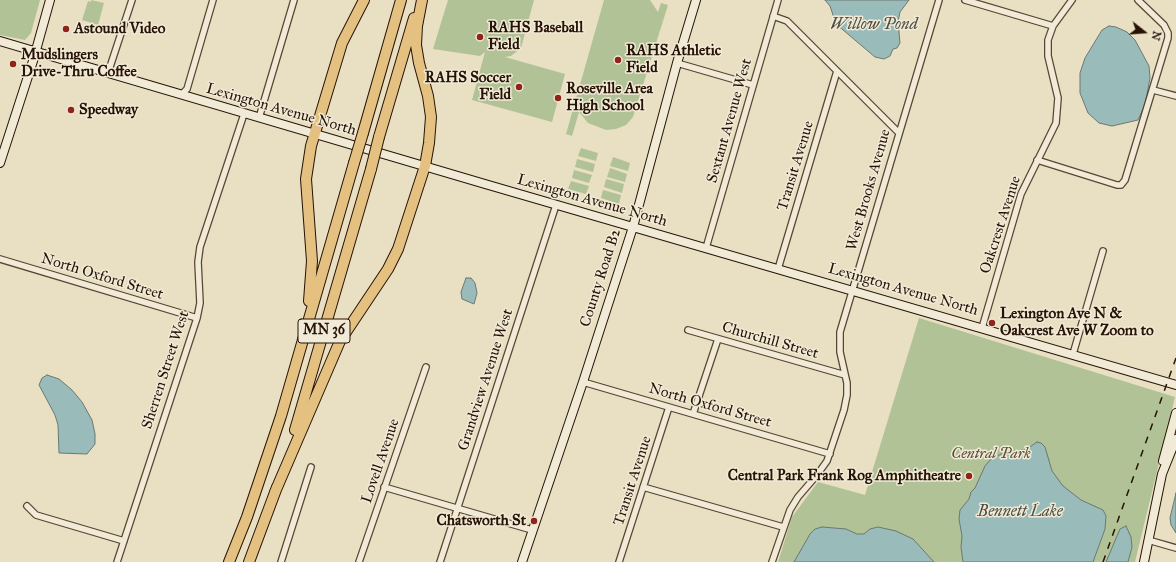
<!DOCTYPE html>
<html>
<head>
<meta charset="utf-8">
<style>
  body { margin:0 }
  #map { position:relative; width:1176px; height:562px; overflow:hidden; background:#e9dfc2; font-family:"IM FELL Great Primer",serif }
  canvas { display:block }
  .north { position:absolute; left:1124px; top:12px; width:40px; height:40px; -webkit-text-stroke:3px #f1ead7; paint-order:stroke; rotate:107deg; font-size:11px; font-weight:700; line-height:16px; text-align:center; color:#261305 }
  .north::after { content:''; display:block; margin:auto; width:14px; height:18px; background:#261305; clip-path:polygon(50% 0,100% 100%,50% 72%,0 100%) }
</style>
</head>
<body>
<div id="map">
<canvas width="1176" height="562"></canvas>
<div class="north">N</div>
</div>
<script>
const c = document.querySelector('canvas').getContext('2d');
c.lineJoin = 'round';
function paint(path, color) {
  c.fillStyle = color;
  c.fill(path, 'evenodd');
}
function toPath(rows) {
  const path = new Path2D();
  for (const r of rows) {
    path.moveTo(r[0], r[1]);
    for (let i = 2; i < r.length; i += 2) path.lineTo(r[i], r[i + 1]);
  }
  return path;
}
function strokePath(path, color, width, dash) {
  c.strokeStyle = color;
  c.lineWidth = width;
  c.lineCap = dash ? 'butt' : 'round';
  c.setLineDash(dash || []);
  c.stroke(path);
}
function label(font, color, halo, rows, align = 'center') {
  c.font = font + ' "IM FELL Great Primer",serif';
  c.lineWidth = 3;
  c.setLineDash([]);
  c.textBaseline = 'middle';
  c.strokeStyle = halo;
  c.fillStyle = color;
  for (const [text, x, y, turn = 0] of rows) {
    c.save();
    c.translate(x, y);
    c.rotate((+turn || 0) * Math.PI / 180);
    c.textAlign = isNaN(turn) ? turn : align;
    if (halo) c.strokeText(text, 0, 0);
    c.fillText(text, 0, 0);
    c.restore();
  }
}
paint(toPath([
  [0,0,40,0,31,33,25,40,0,35],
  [91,0,104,3,98,25,82,20,88,1,91,2],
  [448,0,534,0,521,48,511,56,505,57,565,74,552,122,472,100,485,52,480,56,433,49],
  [604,0,650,0,658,12,661,3,668,5,633,117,626,125,616,129,606,130,588,123,579,112,572,136,566,134],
  [581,148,598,153,596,161,578,156],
  [613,157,630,163,628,171,610,166],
  [577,159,595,164,593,172,575,167],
  [610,168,627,174,625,182,607,177],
  [574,170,592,175,589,183,572,178],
  [606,179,624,184,622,193,604,187],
  [571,181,589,186,586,194,568,189],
  [603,190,621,195,619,204,601,198],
  [919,318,1175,397,1135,562,778,562,792,517,818,482,865,495]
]), '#b2c297');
const water = toPath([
  [825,0,909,0,900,12,898,22,900,43,897,48,893,49,890,56,884,59,875,57,836,24,830,6,825,0],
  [1109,26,1116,27,1127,32,1135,40,1149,66,1150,78,1145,105,1138,120,1112,126,1099,123,1088,113,1080,93,1080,73,1085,58,1102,30,1109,26],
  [466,278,471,278,475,283,477,293,474,304,462,299,461,292,466,278],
  [47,375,59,379,72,390,82,402,92,420,95,434,95,444,87,454,59,453,58,425,55,415,39,385,42,378,47,375],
  [1037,442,1041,443,1045,447,1052,471,1063,486,1081,500,1103,510,1106,516,1105,529,1093,562,963,562,961,547,962,536,959,519,960,510,969,499,971,492,975,488,985,466,991,459,1003,453,1027,449,1037,442],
  [1176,493,1176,533,1171,525,1170,518,1176,493],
  [1126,526,1131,537,1132,547,1128,562,1106,562,1120,529,1126,526],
  [822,527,846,529,857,534,864,534,870,529,878,527,896,531,913,539,934,562,794,562,810,534,815,529,822,527]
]);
paint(water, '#99bcba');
strokePath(water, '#6b7872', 1);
const street = toPath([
  [965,0,1053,26],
  [773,16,787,21,898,132],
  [677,63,753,85],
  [108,73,132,0],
  [1153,90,1176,96],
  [181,95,187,89,213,0],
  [259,118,294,0],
  [1037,160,1117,185,1121,185,1125,180,1168,38,1168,33,1164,25,1138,0],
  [706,248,778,0],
  [0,259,197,318],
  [778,269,837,71],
  [982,328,1021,194,1056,123,1058,98,1048,56,1048,40,1053,26,1072,0],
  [688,330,845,375],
  [1073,354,1103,251],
  [583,382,830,454],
  [693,414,718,339],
  [384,487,532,530],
  [643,487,783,527],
  [27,506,36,515,124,541],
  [1148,540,1176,548],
  [117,562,197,318,200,303,198,262,200,247,244,114],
  [281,562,311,467],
  [359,562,426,367],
  [440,562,556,205],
  [619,562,669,407],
  [772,562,790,510,798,497,817,475,827,461,844,410,847,395,847,383,840,352,840,332,939,0]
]);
const secondary = toPath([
  [0,41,485,184,1176,385],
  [0,163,33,61,50,0],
  [1163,461,1176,413],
  [522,562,583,382,633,227,677,63,696,0],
  [1144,562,1162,474,1176,439]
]);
const highway = toPath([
  [363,133,401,0],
  [379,137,414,18],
  [309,301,312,261,306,179,311,146,342,43,364,0],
  [295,430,371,169],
  [275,492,340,341,388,269,398,249,425,166,429,143,431,117,428,96,419,63,416,45,417,26,422,0],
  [229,562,247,517,281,416,354,163],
  [249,562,277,487]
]);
strokePath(street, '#574634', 8);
strokePath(secondary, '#261305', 10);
strokePath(highway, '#261305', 12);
strokePath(street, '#f1ead7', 5.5);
strokePath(secondary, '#f1ead7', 8);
strokePath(highway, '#e4c081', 10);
strokePath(toPath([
  [1103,562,1176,358]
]), '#261305', 1.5, [7, 7]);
const highwayBridge = toPath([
  [354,163,363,133],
  [371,169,379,137]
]);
strokePath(highwayBridge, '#261305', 12, []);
strokePath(highwayBridge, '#e4c081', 10);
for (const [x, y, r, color] of [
  [66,29,4,"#8f2418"],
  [480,37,4,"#8f2418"],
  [618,60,4,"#8f2418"],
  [13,64,4,"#8f2418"],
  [519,87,4,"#8f2418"],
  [558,98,4,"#8f2418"],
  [71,110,4,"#8f2418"],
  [992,323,4,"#8f2418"],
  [969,476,4,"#8f2418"],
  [534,521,4,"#8f2418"]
]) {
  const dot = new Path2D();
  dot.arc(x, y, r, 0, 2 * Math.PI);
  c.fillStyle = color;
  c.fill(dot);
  strokePath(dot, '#f1ead7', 1.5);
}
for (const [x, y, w] of [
  [324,331,52]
]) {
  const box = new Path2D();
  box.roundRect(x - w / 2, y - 12, w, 24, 3);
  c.fillStyle = '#f1ead7';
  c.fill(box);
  strokePath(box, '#261305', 1);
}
label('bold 14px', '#261305', null, [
  ["MN 36",324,331]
]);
label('bold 15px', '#261305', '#f1ead7', [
  ["RAHS Baseball",488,28],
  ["Field",488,45],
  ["Astound Video",74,29],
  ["RAHS Athletic",626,51],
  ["Field",626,68],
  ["Mudslingers",21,55],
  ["Drive-Thru Coffee",21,72],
  ["RAHS Soccer",511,78,"right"],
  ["Field",511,95,"right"],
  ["Roseville Area",566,89],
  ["High School",566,106],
  ["Speedway",79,110],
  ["Lexington Ave N &",1000,314],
  ["Oakcrest Ave W Zoom to",1000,331],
  ["Central Park Frank Rog Amphitheatre",961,476,"right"],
  ["Chatsworth St",526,521,"right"]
], 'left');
label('15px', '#261305', '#f1ead7', [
  ["Lexington Avenue North",281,110,16],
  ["Sextant Avenue West",730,121,-74],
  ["Transit Avenue",796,166,-73],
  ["West Brooks Avenue",869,190,-74],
  ["Lexington Avenue North",592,201,16],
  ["Oakcrest Avenue",1001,225,-72],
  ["North Oxford Street",102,277,17],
  ["County Road B2",601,278,-72],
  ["Lexington Avenue North",903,290,16],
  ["Churchill Street",770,341,16],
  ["Sherren Street West",166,370,-72],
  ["Grandview Avenue West",486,380,-72],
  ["North Oxford Street",710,406,16],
  ["Lovell Avenue",381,461,-71],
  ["Transit Avenue",633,481,-72]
]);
label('italic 15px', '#575038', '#f1ead7', [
  ["Central Park",991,454]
]);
label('italic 16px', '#4e4e44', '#f1ead7', [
  ["Willow Pond",874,25],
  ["Bennett Lake",1020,512]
]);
</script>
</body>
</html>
